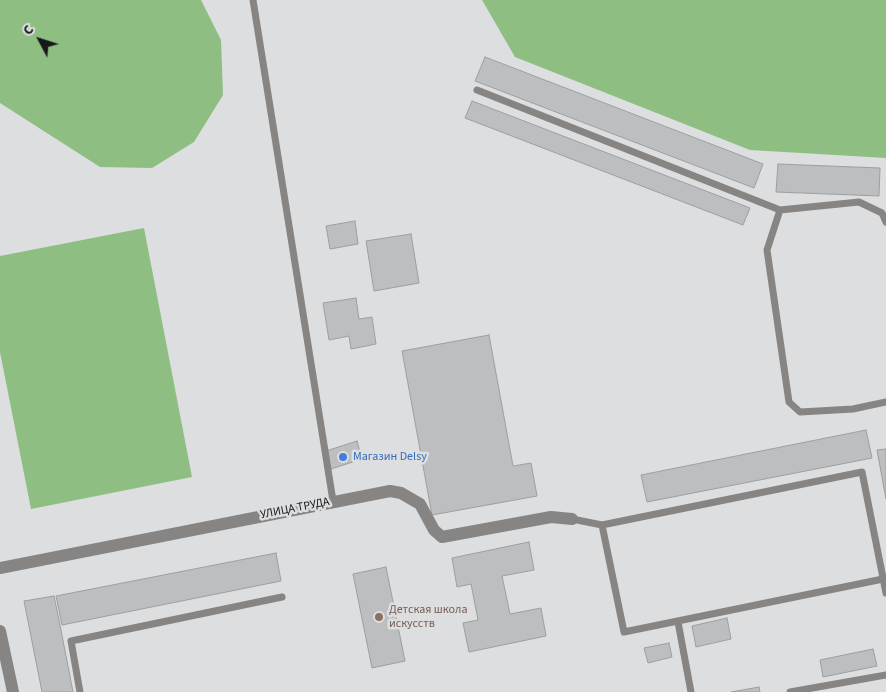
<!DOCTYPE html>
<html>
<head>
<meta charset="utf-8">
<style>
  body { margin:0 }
  #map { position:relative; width:886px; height:692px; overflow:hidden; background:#dddee0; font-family:"Source Sans 3",sans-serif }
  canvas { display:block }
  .north { position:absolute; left:15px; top:15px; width:50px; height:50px; -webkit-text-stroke:4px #dddee0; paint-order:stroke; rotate:310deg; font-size:14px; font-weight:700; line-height:20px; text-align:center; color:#171819 }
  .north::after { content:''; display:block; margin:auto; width:18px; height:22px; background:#171819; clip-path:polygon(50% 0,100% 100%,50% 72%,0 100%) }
</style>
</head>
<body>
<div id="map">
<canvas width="886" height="692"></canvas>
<div class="north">С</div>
</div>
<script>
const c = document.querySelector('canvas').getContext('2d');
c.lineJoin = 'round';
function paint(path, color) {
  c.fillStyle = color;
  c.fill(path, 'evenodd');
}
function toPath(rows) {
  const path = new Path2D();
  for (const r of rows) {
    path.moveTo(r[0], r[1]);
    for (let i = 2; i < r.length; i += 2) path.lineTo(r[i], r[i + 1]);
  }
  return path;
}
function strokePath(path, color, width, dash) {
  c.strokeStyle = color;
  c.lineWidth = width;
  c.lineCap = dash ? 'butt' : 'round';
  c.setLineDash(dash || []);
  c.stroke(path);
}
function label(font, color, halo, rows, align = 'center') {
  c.font = font + ' "Source Sans 3",sans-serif';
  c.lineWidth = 5;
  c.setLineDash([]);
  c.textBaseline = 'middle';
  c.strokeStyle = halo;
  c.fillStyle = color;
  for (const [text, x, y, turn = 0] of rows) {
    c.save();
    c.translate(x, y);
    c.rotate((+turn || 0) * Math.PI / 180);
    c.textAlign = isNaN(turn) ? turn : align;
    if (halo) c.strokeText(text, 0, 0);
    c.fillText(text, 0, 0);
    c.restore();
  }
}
paint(toPath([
  [0,0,201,0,221,40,223,95,194,142,152,168,100,167,0,103],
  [482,0,886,0,886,158,750,150,515,57],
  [144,228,192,477,31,509,0,352,0,256]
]), '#8fbe83');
const building = toPath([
  [485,57,763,164,754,188,475,81,485,57],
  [472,101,750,208,743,225,465,118,472,101],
  [778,164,880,168,879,196,776,192,778,164],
  [355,221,358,244,330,249,326,226,355,221],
  [411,234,419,283,374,291,366,241,411,234],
  [356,298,359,319,372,317,376,344,351,349,349,336,329,340,323,303,356,298],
  [489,335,513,466,531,463,537,496,432,515,402,351,489,335],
  [866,430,872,458,647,502,641,475,866,430],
  [357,441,362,459,331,469,326,451,357,441],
  [886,449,886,499,877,450,886,449],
  [529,542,534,570,502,576,510,614,541,608,546,636,469,652,463,623,478,620,471,584,457,587,452,558,529,542],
  [276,553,281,581,62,625,56,596,276,553],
  [386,567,405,661,372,668,353,574,386,567],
  [54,596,60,625,73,692,42,692,24,601,54,596],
  [727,618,731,639,696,647,692,626,727,618],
  [669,643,672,657,648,663,644,648,669,643],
  [873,649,877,666,823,677,820,660,873,649],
  [759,687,760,692,731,692,759,687]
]);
paint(building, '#bdbec0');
strokePath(building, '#9d9ea1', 1);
strokePath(toPath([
  [253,0,333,501],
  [477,90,780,210],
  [886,222,882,213,859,202,780,210,767,250,789,402,800,412,853,409,886,402],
  [572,519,602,525,624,632,883,579],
  [602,525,862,472,886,593],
  [678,622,691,692],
  [80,692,71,641,282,597],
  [790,692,886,675]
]), '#868584', 7);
strokePath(toPath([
  [0,568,390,491,401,493,420,504,434,530,442,537,551,517,572,519],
  [0,631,13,692]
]), '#868584', 12);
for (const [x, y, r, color] of [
  [343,457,5,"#3f7fe0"],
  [379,617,5,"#8d6e63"]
]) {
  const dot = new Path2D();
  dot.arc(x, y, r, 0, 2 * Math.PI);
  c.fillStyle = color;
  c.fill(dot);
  strokePath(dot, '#dddee0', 2);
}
label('12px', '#366cbe', '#dddee0', [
  ["Магазин Delsy",353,457]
], 'left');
label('12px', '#171819', '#dddee0', [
  ["УЛИЦА ТРУДА",295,509,-11]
]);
label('12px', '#785e54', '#dddee0', [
  ["Детская школа",389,610],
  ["искусств",389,624]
], 'left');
</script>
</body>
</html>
